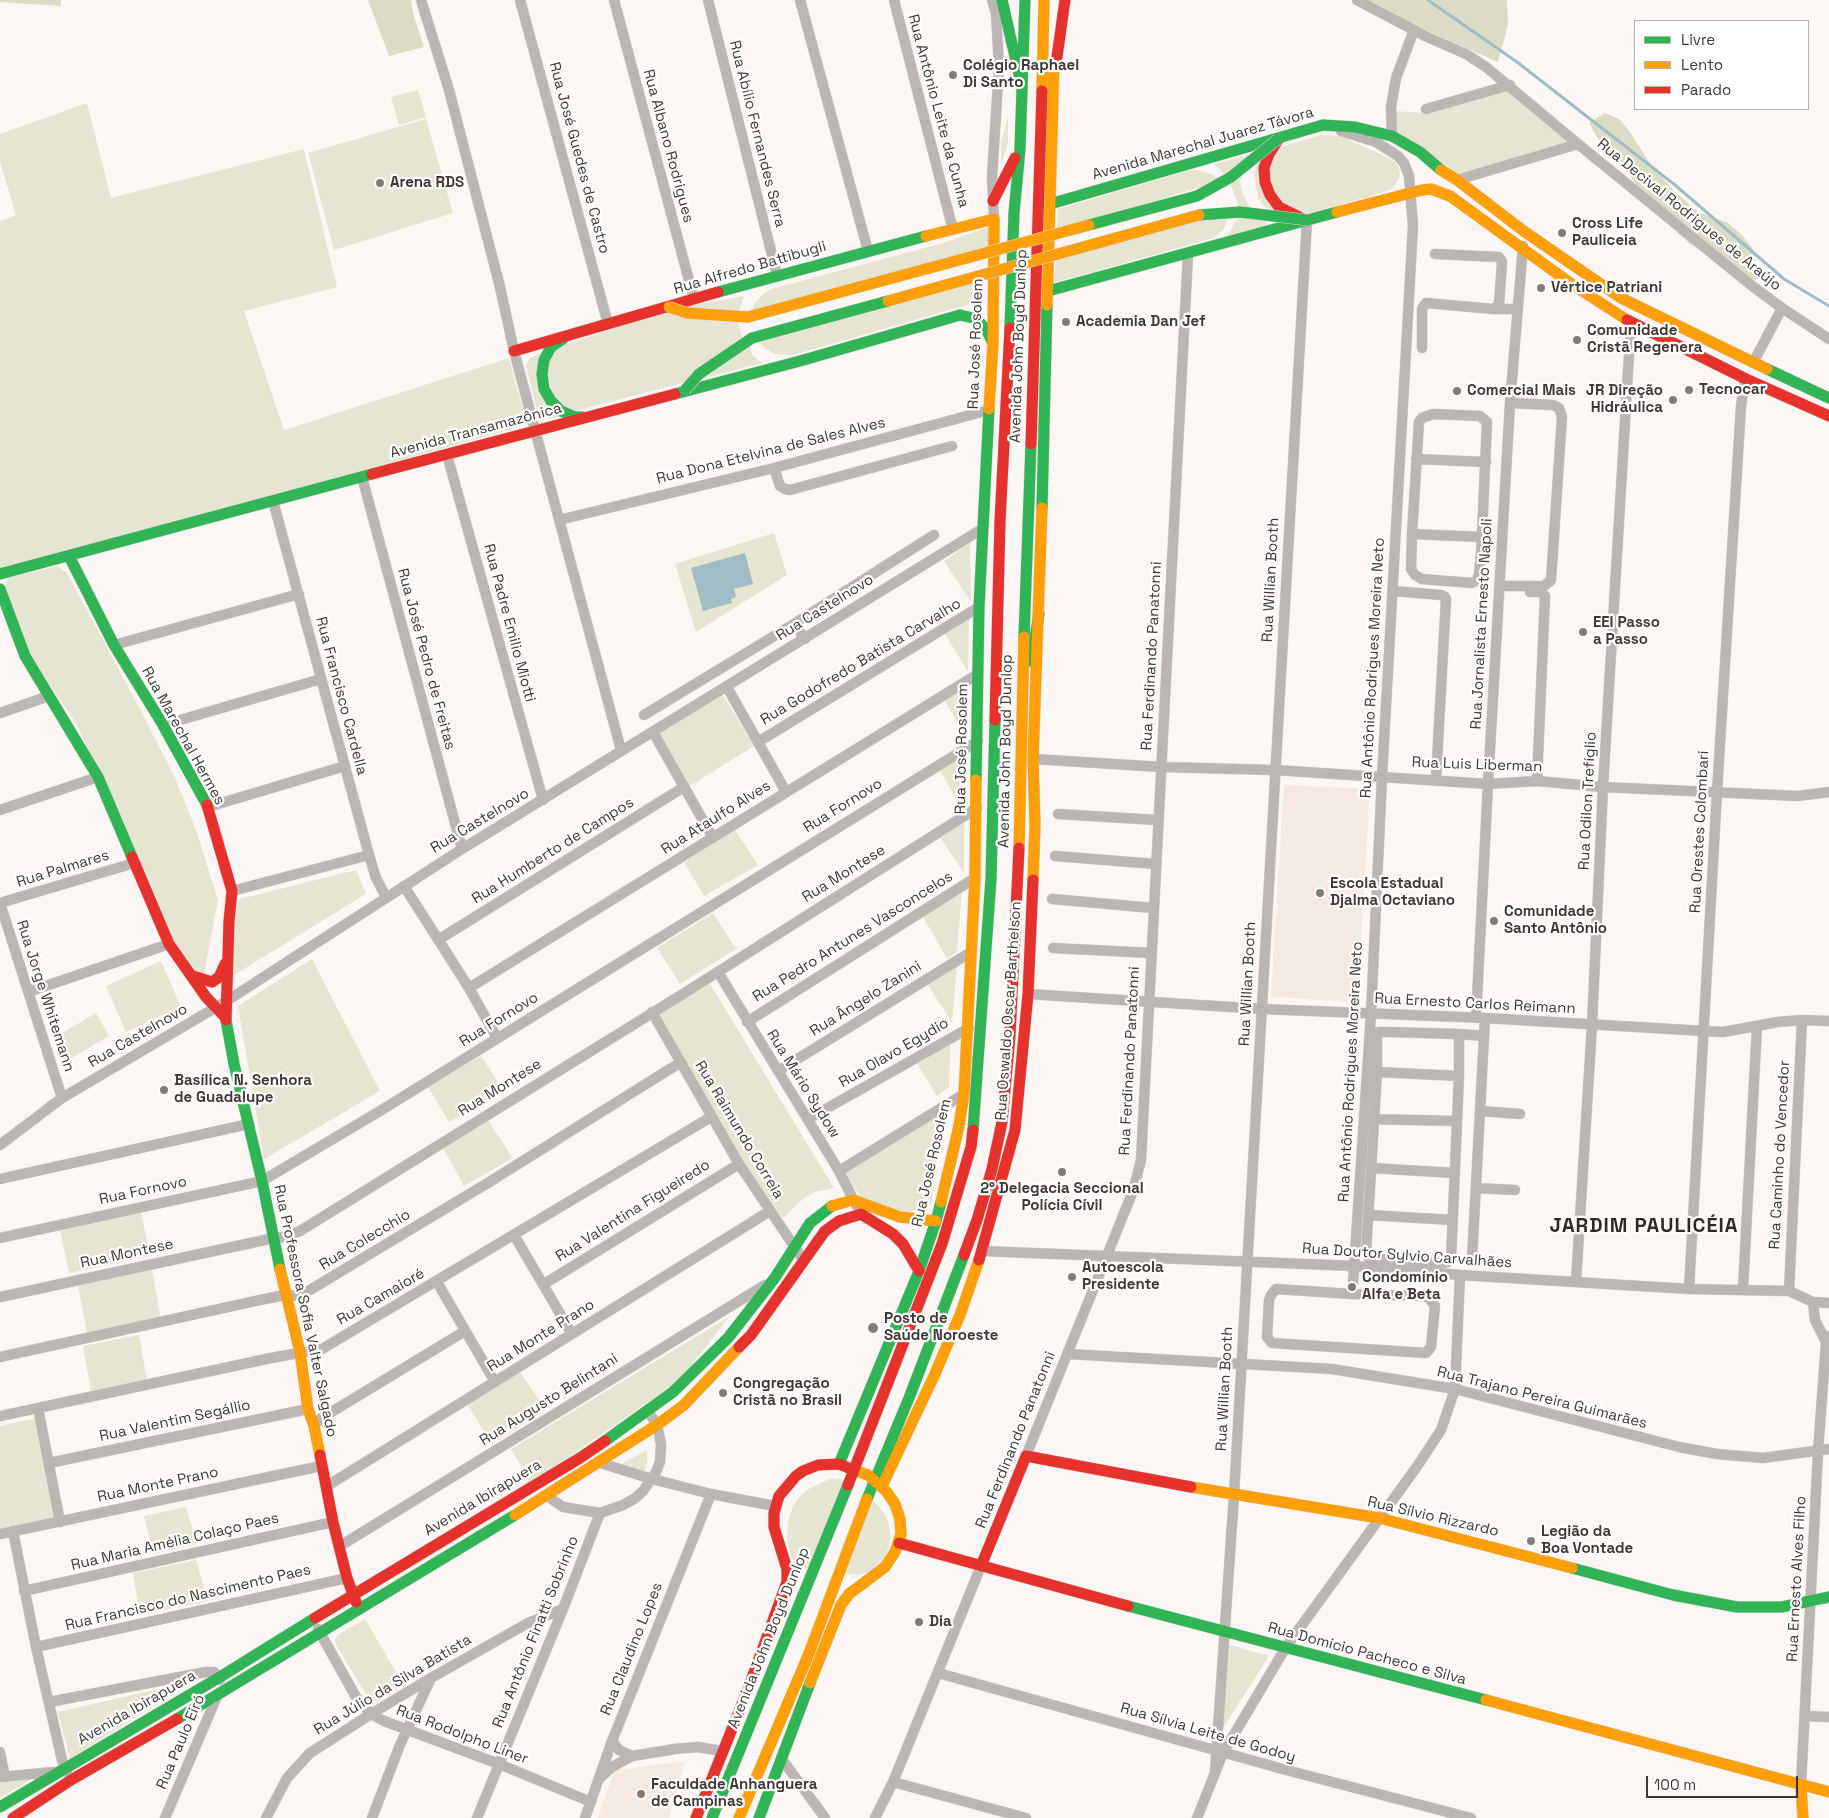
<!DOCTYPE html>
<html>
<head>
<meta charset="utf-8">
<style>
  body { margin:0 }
  #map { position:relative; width:1829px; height:1818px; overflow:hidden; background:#fcf7f4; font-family:"Space Grotesk",sans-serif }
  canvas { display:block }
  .legend { position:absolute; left:1634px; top:20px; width:175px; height:90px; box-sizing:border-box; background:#fff; border:1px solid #b2b0ae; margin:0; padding:6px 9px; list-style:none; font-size:15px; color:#3f3935 }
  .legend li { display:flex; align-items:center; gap:10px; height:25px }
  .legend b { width:25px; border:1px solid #b2b0ae }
  .scale { position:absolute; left:1646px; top:1776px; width:152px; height:22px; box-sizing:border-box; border:2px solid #3f3935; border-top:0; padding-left:6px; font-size:15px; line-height:18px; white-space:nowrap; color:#3f3935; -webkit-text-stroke:4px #fff; paint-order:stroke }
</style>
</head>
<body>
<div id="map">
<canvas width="1829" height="1818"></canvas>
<ul class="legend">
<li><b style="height:6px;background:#30b455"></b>Livre</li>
<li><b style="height:6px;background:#ff9f0a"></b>Lento</li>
<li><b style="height:6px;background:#e5322d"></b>Parado</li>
</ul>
<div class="scale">100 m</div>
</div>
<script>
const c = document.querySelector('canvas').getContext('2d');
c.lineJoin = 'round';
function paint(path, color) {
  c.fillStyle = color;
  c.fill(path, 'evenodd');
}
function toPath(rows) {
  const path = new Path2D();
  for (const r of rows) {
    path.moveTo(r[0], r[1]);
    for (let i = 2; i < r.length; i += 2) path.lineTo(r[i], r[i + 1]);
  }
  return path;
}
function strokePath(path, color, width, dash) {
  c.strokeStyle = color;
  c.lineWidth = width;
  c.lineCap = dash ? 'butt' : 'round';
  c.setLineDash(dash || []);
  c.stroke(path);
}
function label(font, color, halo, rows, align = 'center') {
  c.font = font + ' "Space Grotesk",sans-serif';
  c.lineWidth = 4.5;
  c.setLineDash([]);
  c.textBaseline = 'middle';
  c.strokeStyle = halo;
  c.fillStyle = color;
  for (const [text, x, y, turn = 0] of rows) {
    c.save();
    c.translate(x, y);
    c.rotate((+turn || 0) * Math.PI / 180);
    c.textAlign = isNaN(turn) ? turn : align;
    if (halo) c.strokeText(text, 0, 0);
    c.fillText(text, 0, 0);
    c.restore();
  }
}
paint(toPath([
  [1284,785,1370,789,1357,1002,1271,997],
  [685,1761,669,1818,598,1818,614,1771]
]), '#f5e9e2');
paint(toPath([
  [1510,88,1571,142,1460,176,1394,133,1394,111,1425,113],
  [418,90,426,117,399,125,391,97],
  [87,103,111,198,304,149,337,287,244,311,284,430,509,358,523,410,519,424,513,429,0,570,0,221,16,215,0,162,0,134],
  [1008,117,1008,142,1001,166,1001,142],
  [426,119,453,213,334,250,308,153],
  [1320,135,1340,136,1391,159,1396,163,1399,168,1400,175,1397,182,1390,190,1303,216,1266,208,1258,198,1254,173,1258,162,1275,149],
  [1251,154,1240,181,1243,194,1250,208,1270,226,1227,237,1239,215,1237,201,1227,176,1214,164],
  [1190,170,1199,170,1213,175,1220,181,1057,231,1058,209],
  [1201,217,1228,218,1224,229,1214,238,1053,283,1057,256],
  [991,226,988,250,751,312,755,303,763,294,771,289,943,243],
  [983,279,984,291,981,301,793,355,775,354,762,346,757,340],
  [744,296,738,314,677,308],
  [670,310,737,319,743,340,686,382,572,412,553,399,546,365,555,348],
  [750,343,752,355,762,363,698,380],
  [545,351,540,369,563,416,549,419,541,414,536,407,526,366,530,358],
  [774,533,787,575,696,632,675,564],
  [970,543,971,602,944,561],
  [57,566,67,573,139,707,176,780,197,833,218,900,204,974,198,978,182,959,144,870,76,723,26,650,4,586,8,578],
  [969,615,968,672,944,632],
  [967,684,966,737,944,700],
  [722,694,754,746,688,787,656,736],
  [965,752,963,810,939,769],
  [964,819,964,873,939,836],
  [735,830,758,865,704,896,684,862],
  [356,870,366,894,226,980,234,911,240,899],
  [962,889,957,952,947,959,922,915],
  [713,913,736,949,680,984,657,948],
  [312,959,380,1091,264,1159,238,1006],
  [161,961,181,1007,126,1032,106,986],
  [957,965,952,1023,927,983],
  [710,984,834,1188,815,1192,803,1199,783,1218,747,1170,655,1017],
  [96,1013,109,1036,65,1062,52,1039],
  [951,1036,949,1087,937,1096,914,1059],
  [481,1056,503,1090,449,1122,428,1087],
  [944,1109,931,1204,908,1213,862,1198,844,1173],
  [487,1119,513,1158,464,1186,442,1146],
  [141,1212,150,1256,69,1273,60,1230],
  [152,1270,161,1319,87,1334,78,1285],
  [730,1316,680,1380,531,1483,511,1449],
  [139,1335,147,1380,91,1391,83,1346],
  [520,1372,546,1410,492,1444,467,1404],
  [36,1418,55,1519,0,1529,0,1426],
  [647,1450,647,1461,644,1473,616,1467],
  [832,1478,848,1480,812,1571,799,1565,792,1558,788,1545,787,1533,789,1518,793,1506,800,1496,810,1488],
  [871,1500,877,1504,885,1514,889,1526,891,1537,889,1546,885,1557,869,1572,858,1575,844,1573],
  [186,1507,197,1544,153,1554,144,1516],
  [196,1560,208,1601,140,1615,133,1573],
  [365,1619,404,1686,378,1701,369,1699,336,1645,335,1639,338,1635],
  [1229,1645,1269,1656,1221,1731],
  [193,1681,70,1759,58,1712],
  [34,1778,0,1798,0,1781]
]), '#e5e5d2');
paint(toPath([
  [0,0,61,0,61,6,0,2],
  [368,0,411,0,413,13,424,47,389,56],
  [1357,0,1507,0,1508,25,1498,62],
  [1605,113,1619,119,1630,132,1649,162,1673,190,1698,212,1728,223,1741,234,1752,247,1759,279,1743,282,1718,259,1704,253,1690,244,1652,210,1623,165,1598,139,1589,123]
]), '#dcdcc6');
paint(toPath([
  [745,553,753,584,734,589,736,597,731,599,732,603,703,611,691,568]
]), '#a0bcc4');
strokePath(toPath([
  [1428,0,1517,62,1675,185,1784,279,1829,306]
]), '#a0bcc4', 3);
const street = toPath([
  [421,0,449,90,500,287,514,351,535,430,621,750],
  [520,0,608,324],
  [614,0,694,299],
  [708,0,777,275],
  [800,0,868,251],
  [894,0,953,230],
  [992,0,996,13,999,67,992,177,994,219],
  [1357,0,1427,37,1466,54,1486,67,1578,144,1751,285,1782,308,1829,339],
  [1426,109,1510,85],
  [1341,131,1376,142,1398,156,1404,163,1409,176,1413,226,1382,777,1371,1014,1353,1283],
  [1392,136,1391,107,1396,78,1414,30],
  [1457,180,1578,144],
  [1493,309,1518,309],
  [1422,348,1422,309,1426,303,1493,309,1499,305,1502,262,1499,257,1435,254],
  [1753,363,1782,308],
  [1433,414,1480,416,1487,422,1481,556,1479,574,1477,580,1472,583,1422,579,1415,575,1411,569,1412,534,1419,422,1422,418,1433,414],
  [447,455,543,800],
  [1416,459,1486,462],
  [774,468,780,486,785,489,790,490,952,446],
  [362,477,462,849],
  [273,501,369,855,376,878,386,897],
  [559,520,774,468,989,410],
  [1412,534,1482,537],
  [1500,586,1544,586,1551,580,1562,417,1559,408,1553,405,1510,403],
  [1393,591,1441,595,1445,597,1446,599,1436,779],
  [1530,592,1541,592,1545,596,1537,781],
  [805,639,794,624,934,535],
  [114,645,299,594],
  [727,687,786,792],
  [0,713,49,696],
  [644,715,794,624],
  [163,725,321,679],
  [653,732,713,838],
  [758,742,979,607],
  [1033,759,1162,767,1275,770,1488,784,1537,781,1603,787,1798,796,1829,792],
  [208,807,345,766],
  [0,810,98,777],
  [1058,814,1157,820],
  [1055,856,1155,864],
  [404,886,469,988,497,1038],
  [232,891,369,855],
  [1052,899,1153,908],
  [0,903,62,1098],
  [0,903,134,863],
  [438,940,684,787],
  [1053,948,1151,953],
  [718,972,839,1171,856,1205],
  [469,988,978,674],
  [28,992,169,944],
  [1028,994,1262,1009,1485,1018,1704,1031,1723,1032,1778,1022,1802,1020,1829,1021],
  [652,1012,739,1164,804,1261],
  [1476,1018,1488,784,1510,403,1523,246],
  [747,1022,975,878],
  [1459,1034,1387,1032,1379,1032,1377,1035,1377,1072,1366,1253,1369,1258,1440,1263,1448,1262,1451,1259,1459,1076,1459,1034,1484,1036],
  [778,1071,971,952],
  [1377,1072,1459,1076],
  [1480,1111,1520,1114],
  [808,1119,969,1028],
  [1368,1119,1457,1121],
  [0,1145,62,1098,225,1002,462,849,982,529],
  [1371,1168,1455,1173],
  [839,1171,964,1094],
  [0,1179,249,1124],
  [1476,1188,1515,1190],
  [1368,1215,1453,1220],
  [514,1235,572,1334],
  [0,1238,262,1181,380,1111,978,741],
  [982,1251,1355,1266,1460,1275,1689,1289,1789,1291,1813,1302,1829,1303],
  [1472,1259,1485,1018],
  [437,1282,495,1382],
  [1576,1282,1592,1025,1603,787,1631,322],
  [544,1284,739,1164],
  [1276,1289,1352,1294,1424,1296,1429,1298,1435,1306,1431,1347,1426,1353,1272,1343,1267,1337,1269,1300,1271,1295,1276,1289],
  [1689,1289,1717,792,1741,406,1745,378],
  [1743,1289,1757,1026],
  [1789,1291,1802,1020],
  [0,1297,274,1238,285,1237,300,1231,683,994,977,808],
  [1813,1302,1815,1320,1826,1342],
  [1068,1354,1332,1369,1455,1389,1679,1447,1717,1454,1763,1458,1829,1449],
  [0,1357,260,1300,285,1295,300,1296,491,1181,681,1062],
  [38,1408,60,1522],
  [0,1416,271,1358,322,1349,711,1117],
  [314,1426,320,1419,465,1331],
  [1026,1456,1133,1191,1141,1160,1188,254],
  [597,1462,652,1479,711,1494,775,1506],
  [49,1463,308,1409],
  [327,1486,770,1211],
  [547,1496,563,1507,600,1513,623,1505,634,1499,643,1491,656,1472,660,1462,661,1444,657,1425,648,1411],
  [13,1531,36,1647,62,1760,67,1772],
  [0,1534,321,1466],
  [340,1546,765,1285],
  [24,1591,333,1522],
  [318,1629,356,1697,371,1714,384,1721,499,1764,591,1802],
  [36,1647,347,1578],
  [938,1673,1290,1771,1471,1818],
  [49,1702,206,1672,214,1672,220,1677,220,1680],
  [1805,1716,1829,1717],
  [612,1741,619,1750,632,1756],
  [0,1752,5,1777],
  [781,1758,825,1818],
  [1215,1772,1234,1495,1307,220],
  [0,1777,54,1772],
  [601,1777,612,1767,632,1756,675,1749,698,1747,722,1751],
  [893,1782,1026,1818],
  [1801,1785,1818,1452,1826,1342,1829,1336],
  [165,1818,218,1694],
  [266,1818,287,1778,310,1753,371,1714,431,1678,528,1623,563,1609],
  [372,1818,400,1745,431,1678],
  [477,1818,563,1609,600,1513],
  [585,1818,612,1741,711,1494],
  [875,1818,893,1782,981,1566],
  [1197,1818,1223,1753,1286,1647,1416,1468,1441,1430,1455,1389,1460,1275]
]);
const fast = toPath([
  [1002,0,1022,87],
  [1050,204,1323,125,1355,127,1392,136,1420,152,1441,170],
  [1048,291,1337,212],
  [718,292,926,236],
  [1010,328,1014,213,1020,149,1025,0],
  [563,339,551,347,544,360,542,374,544,389,551,401,561,411,575,417,583,417],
  [1767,369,1829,398],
  [675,394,800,361,960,315,973,318,979,322,986,329,993,343],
  [1042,508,1047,305],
  [69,556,114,645,163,725,207,805],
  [0,574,372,474],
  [0,589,25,656,98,777,132,857],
  [1024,637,1031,444],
  [1031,661,1039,614],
  [976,780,979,607,989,409],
  [226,1020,234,1064,262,1181,280,1269],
  [973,1130,991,879,995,720],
  [605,1441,673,1392,728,1338,774,1279,810,1223,832,1206],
  [839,1464,919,1271,936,1221,941,1202],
  [867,1499,909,1398,964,1255],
  [1572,1568,1673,1595,1737,1607,1782,1607,1829,1597],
  [1128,1606,1486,1700],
  [177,1719,515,1515],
  [0,1807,220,1677,315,1618],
  [712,1818,848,1485],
  [759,1818,810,1683]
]);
const slow = toPath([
  [1042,91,1044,0],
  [1441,170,1457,180,1525,232,1621,298,1767,369],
  [1337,212,1422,190,1431,189,1450,196,1570,283,1627,320],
  [926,236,994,219,993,343,989,409],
  [1047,305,1054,64],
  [1019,848,1024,637],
  [1033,880,1035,826,1033,759,1042,508],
  [941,1202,959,1126,964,1094,975,878,976,780],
  [832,1206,853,1200,900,1217,936,1221],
  [280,1269,300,1352,308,1409,314,1426,320,1455],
  [882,1486,934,1376,960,1315,979,1260],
  [1191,1487,1379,1518,1572,1568],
  [515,1515,657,1425,684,1405,739,1347],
  [810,1683,841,1605,849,1594,885,1567,895,1552,901,1534,900,1519,895,1504,886,1491,868,1475,851,1469],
  [1486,1700,1829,1792],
  [1801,1785,1803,1818],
  [739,1818,808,1656,867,1499]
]);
const jam = toPath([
  [1054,64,1057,57,1065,0],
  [1278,140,1269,154,1264,168,1265,182,1270,195,1279,207,1301,218],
  [993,201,1015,158],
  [1627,320,1746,379,1829,416],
  [514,351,718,292],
  [1031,444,1042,91],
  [372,474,675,394],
  [995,720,1000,521,1010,328],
  [207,805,232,891,229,921,226,1020],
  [132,857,169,944,206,997,225,1017],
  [193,976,212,982,219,977,225,964],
  [964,1255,977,1220,992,1169,1002,1122,1010,1036,1019,848],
  [979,1260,1015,1130,1028,994,1033,880],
  [739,1347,751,1335,825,1231,839,1221,861,1214,893,1234,903,1244,919,1271],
  [320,1455,333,1522,347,1578,356,1602],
  [848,1485,942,1244,971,1147,973,1130],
  [899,1543,1128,1606],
  [981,1566,1026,1456,1191,1487],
  [315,1618,580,1458,605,1441],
  [13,1818,71,1780,177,1719],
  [696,1818,747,1692,787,1582,787,1569,774,1527,774,1513,779,1496,796,1476,803,1471,818,1465,839,1464,851,1469]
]);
strokePath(street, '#d9d5d2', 11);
strokePath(fast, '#d9d5d2', 12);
strokePath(slow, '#d9d5d2', 12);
strokePath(jam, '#d9d5d2', 12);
strokePath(street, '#bbb6b3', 10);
strokePath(fast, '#30b455', 11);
strokePath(slow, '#ff9f0a', 11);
strokePath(jam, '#e5322d', 11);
const fastBridge = toPath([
  [1199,215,1240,212,1307,220],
  [1089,225,1197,196,1231,177,1278,139],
  [685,390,699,374,752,338,888,301]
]);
const slowBridge = toPath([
  [888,301,1199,215],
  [669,307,687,313,748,317,1089,225]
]);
strokePath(fastBridge, '#d9d5d2', 12, []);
strokePath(slowBridge, '#d9d5d2', 12, []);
strokePath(fastBridge, '#30b455', 11);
strokePath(slowBridge, '#ff9f0a', 11);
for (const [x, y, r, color] of [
  [953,75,5,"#817c78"],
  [380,183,5,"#817c78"],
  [1562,233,5,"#817c78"],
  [1541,288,5,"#817c78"],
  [1066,322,5,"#817c78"],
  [1577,340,5,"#817c78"],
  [1689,390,5,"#817c78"],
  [1457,391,5,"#817c78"],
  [1673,400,5,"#817c78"],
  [1583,632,5,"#817c78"],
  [1320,893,5,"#817c78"],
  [1494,921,5,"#817c78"],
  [164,1090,5,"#817c78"],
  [1062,1172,5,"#817c78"],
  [1072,1277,5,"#817c78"],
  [1352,1287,5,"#817c78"],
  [873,1328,6,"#817c78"],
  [723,1393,5,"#817c78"],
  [1531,1541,5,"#817c78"],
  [919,1622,5,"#817c78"],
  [641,1794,5,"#817c78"]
]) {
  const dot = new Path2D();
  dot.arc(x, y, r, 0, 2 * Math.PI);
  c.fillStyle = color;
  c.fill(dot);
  strokePath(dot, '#fff', 2);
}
label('bold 15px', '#3f3935', '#fff', [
  ["Colégio Raphael",963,66],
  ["Di Santo",963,83],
  ["Arena RDS",390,183],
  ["Cross Life",1572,224],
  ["Pauliceia",1572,241],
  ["Vértice Patriani",1551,288],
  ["Academia Dan Jef",1076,322],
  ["Comunidade",1587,331],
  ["Cristã Regenera",1587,348],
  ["Tecnocar",1699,390],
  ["Comercial Mais",1467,391],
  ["JR Direção",1663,391,"right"],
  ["Hidráulica",1663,408,"right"],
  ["EEI Passo",1593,623],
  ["a Passo",1593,640],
  ["Escola Estadual",1330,884],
  ["Djalma Octaviano",1330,901],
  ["Comunidade",1504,912],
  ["Santo Antônio",1504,929],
  ["Basílica N. Senhora",174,1081],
  ["de Guadalupe",174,1098],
  ["2° Delegacia Seccional",1062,1189,"center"],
  ["Polícia Cívil",1062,1206,"center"],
  ["Autoescola",1082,1268],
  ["Presidente",1082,1285],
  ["Condomínio",1362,1278],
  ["Alfa e Beta",1362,1295],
  ["Posto de",884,1319],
  ["Saúde Noroeste",884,1336],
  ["Congregação",733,1384],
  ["Cristã no Brasil",733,1401],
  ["Legião da",1541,1532],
  ["Boa Vontade",1541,1549],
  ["Dia",929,1622],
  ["Faculdade Anhanguera",651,1785],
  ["de Campinas",651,1802]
], 'left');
label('15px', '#3f3935', '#fff', [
  ["Rua Antônio Leite da Cunha",938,111,75],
  ["Rua Abílio Fernandes Serra",757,134,76],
  ["Avenida Marechal Juarez Távora",1203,144,-16],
  ["Rua Albano Rodrigues",668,146,75],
  ["Rua José Guedes de Castro",579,158,75],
  ["Rua Decival Rodrigues de Araújo",1689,215,39],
  ["Rua Alfredo Battibugli",750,268,-16],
  ["Rua José Rosolem",976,344,-88],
  ["Avenida John Boyd Dunlop",1019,346,-88],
  ["Avenida Transamazônica",476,431,-15],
  ["Rua Dona Etelvina de Sales Alves",771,451,-14],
  ["Rua Willian Booth",1271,580,-87],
  ["Rua Castelnovo",825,608,-32],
  ["Rua Padre Emilio Miotti",509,623,75],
  ["Rua Jornalista Ernesto Napoli",1482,624,-87],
  ["Rua Ferdinando Panatonni",1152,656,-87],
  ["Rua José Pedro de Freitas",426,659,75],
  ["Rua Godofredo Batista Carvalho",861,662,-31],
  ["Rua Antônio Rodrigues Moreira Neto",1373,668,-87],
  ["Rua Francisco Cardella",341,696,75],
  ["Rua Marechal Hermes",183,736,61],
  ["Rua José Rosolem",962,749,-89],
  ["Avenida John Boyd Dunlop",1006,751,-89],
  ["Rua Luis Liberman",1477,765,2],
  ["Rua Odilon Trefíglio",1588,801,-87],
  ["Rua Fornovo",843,806,-32],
  ["Rua Ataulfo Alves",716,818,-32],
  ["Rua Castelnovo",480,821,-31],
  ["Rua Orestes Colombari",1700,832,-87],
  ["Rua Humberto de Campos",553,851,-32],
  ["Rua Palmares",63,869,-17],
  ["Rua Montese",844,874,-32],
  ["Rua Pedro Antunes Vasconcelos",853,937,-32],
  ["Rua Willian Booth",1248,984,-87],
  ["Rua Jorge Whitemann",45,996,72],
  ["Rua Ângelo Zanini",866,999,-32],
  ["Rua Ernesto Carlos Reimann",1475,1004,3],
  ["Rua Oswaldo Oscar Barthelson",1009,1011,-86],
  ["Rua Fornovo",499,1020,-32],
  ["Rua Castelnovo",138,1036,-30],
  ["Rua Olavo Egydio",894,1053,-30],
  ["Rua Ferdinando Panatonni",1130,1061,-87],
  ["Rua Antônio Rodrigues Moreira Neto",1351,1072,-87],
  ["Rua Mário Sydow",803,1084,58],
  ["Rua Montese",500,1088,-32],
  ["Rua Raimundo Correia",739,1130,59],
  ["Rua Caminho do Vencedor",1780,1155,-87],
  ["Rua José Rosolem",932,1163,-77],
  ["Rua Fornovo",143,1191,-12],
  ["Rua Valentina Figueiredo",633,1211,-32],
  ["Rua Colecchio",365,1240,-31],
  ["Rua Montese",127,1254,-12],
  ["Rua Doutor Sylvio Carvalhães",1407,1256,4],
  ["Rua Camaioré",381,1297,-30],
  ["Rua Professora Sofia Valter Salgado",305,1311,78],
  ["Rua Monte Prano",541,1336,-32],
  ["Rua Willian Booth",1225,1389,-87],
  ["Rua Trajano Pereira Guimarães",1542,1398,14],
  ["Rua Augusto Belintani",549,1400,-32],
  ["Rua Valentim Segállio",175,1421,-12],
  ["Rua Ferdinando Panatonni",1016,1440,-68],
  ["Rua Monte Prano",158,1485,-12],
  ["Avenida Ibirapuera",483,1498,-31],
  ["Rua Sílvio Rizzardo",1433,1517,13],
  ["Rua Maria Amélia Colaço Paes",175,1542,-13],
  ["Rua Ernesto Alves Filho",1797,1579,-87],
  ["Rua Francisco do Nascimento Paes",188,1598,-13],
  ["Rua Antônio Finatti Sobrinho",536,1632,-68],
  ["Avenida John Boyd Dunlop",769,1638,-68],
  ["Rua Claudino Lopes",632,1649,-68],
  ["Rua Domício Pacheco e Silva",1367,1654,15],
  ["Rua Júlio da Silva Batista",393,1685,-31],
  ["Avenida Ibirapuera",137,1708,-30],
  ["Rua Sílvia Leite de Godoy",1208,1733,16],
  ["Rua Rodolpho Liner",462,1735,21],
  ["Rua Paulo Eiró",181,1742,-67]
]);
c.letterSpacing = '1px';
label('bold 20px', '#342922', '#fff', [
  ["JARDIM PAULICÉIA",1644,1227]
]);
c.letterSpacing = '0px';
</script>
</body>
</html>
